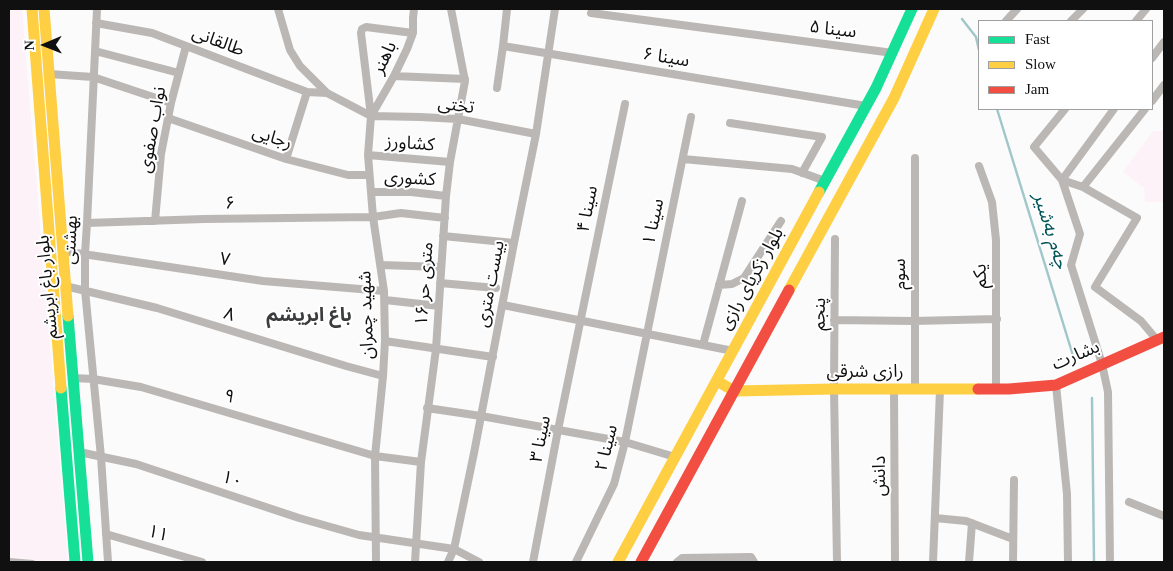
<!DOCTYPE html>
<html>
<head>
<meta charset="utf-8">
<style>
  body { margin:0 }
  #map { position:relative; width:1173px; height:571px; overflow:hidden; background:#fbfbfb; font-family:"Times New Roman",serif }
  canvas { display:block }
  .frame { position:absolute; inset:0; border:10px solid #101011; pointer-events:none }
  .legend { position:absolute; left:978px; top:20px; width:175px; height:90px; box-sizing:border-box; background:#fff; border:1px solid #9f9fa0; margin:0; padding:6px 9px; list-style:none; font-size:15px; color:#101011 }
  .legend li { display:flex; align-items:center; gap:10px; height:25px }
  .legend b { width:25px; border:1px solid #9f9fa0 }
  .north { position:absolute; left:20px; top:20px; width:50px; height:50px; -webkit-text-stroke:4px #fff; paint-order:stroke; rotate:269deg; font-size:14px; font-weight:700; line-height:20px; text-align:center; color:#101011 }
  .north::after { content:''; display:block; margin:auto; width:18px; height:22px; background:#101011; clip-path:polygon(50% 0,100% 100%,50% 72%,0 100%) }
</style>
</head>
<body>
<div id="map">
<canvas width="1173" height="571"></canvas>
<div class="frame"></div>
<ul class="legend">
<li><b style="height:6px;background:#16e098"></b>Fast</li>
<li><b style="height:6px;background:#ffcf43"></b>Slow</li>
<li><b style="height:6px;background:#f24e42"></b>Jam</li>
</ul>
<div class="north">N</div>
</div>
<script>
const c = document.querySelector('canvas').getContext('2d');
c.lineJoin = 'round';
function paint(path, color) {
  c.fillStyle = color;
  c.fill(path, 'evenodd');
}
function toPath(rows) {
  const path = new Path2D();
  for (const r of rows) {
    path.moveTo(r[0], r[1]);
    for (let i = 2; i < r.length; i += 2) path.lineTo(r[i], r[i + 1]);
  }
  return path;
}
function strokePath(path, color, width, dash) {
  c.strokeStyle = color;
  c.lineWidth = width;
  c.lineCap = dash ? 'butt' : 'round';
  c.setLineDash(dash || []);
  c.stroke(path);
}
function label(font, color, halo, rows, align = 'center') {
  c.font = font + ' "Times New Roman","Noto Sans Arabic",serif';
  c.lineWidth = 4;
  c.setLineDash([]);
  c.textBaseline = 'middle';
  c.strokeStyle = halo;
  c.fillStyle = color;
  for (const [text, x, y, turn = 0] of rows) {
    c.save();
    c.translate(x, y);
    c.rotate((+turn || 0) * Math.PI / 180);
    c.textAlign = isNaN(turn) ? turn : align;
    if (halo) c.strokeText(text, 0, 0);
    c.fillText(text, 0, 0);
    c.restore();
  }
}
paint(toPath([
  [9,9,22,9,68,562,9,562],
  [1153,131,1164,131,1164,202,1145,202,1144,188,1123,172]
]), '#fdf2f7');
strokePath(toPath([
  [962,19,976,37,979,50],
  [997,109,1075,362],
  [1092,398,1094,562]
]), '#a2c7ca', 2.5);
strokePath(toPath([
  [9,560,33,562]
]), '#bbb7b4', 4);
strokePath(toPath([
  [97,9,87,223,85,254,85,290,101,457,108,562],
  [278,9,290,50,300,66,327,93,371,116,368,155,373,217,384,291,385,341,383,376,375,456,376,562],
  [591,13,893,53],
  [1006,21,1017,9],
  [1071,21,1083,9],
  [1136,21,1146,9],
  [96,23,152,33,307,92,327,93],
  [503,46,507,9],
  [95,51,179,73],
  [1152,58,1164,42],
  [49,74,93,77,171,103],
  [394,76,465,79],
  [497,88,503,46,866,106],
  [1152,101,1164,85],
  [1065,109,1034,147,1062,180,1083,187,1137,218,1095,287,1141,321,1157,340],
  [371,116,420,117,458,119,536,134],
  [371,116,361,33,362,29,366,27,413,33],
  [371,116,394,76,407,49,413,33,413,18,414,9],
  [168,118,286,159,348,175,369,175],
  [730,123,822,137,802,173],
  [368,155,450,162],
  [286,159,307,92],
  [683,159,792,169,825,181],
  [979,166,992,202,996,240,996,389],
  [1083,187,1145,109],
  [371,192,411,192,446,196],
  [155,221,161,154,171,103,186,46],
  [87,223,204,219,373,217,401,213,445,218],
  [443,236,514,243],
  [835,239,834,389,837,562],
  [63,251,263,281,384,291],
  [381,265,441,267],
  [440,283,496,288],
  [719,285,732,284,744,278,781,221],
  [65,286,157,308,346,366,383,376],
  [385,300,439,306],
  [503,305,733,351],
  [834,320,914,321,997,319],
  [385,341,493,357],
  [703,345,742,201],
  [73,378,93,379,141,387,375,456,421,462],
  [1056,385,1067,494,1068,562],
  [894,390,895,562],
  [915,390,915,158],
  [427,408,481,416,625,442,675,457],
  [79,452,136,464,299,518,359,535,454,549,479,562],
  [1129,502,1164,516],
  [935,518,966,521,1013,539],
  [106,534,202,562],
  [415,562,421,462,436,349,446,196,450,162,465,81,451,9],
  [448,562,454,549,474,453,514,243,536,134,555,9],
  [533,562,558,430,625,104],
  [576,562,614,484,625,442,691,117],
  [677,562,682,558,751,557,754,562],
  [933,562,940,390],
  [969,562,972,523],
  [1013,562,1014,480],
  [1110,562,1108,392,1102,364,1071,265,1080,234,1062,180,1114,109]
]), '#bbb7b4', 8);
strokePath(toPath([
  [819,192,876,88,912,9],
  [68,316,88,562],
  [61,388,75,562]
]), '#16e098', 11);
strokePath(toPath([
  [32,9,61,388],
  [44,9,68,316],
  [789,290,894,98,934,9],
  [717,381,734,391,834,389,978,389],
  [618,562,819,192]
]), '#ffcf43', 11);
strokePath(toPath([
  [978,389,1009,389,1056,385,1164,337],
  [641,562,789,290]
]), '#f24e42', 11);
label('18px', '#101011', '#fff', [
  ["سینا ۵",833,30,7],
  ["طالقانی",218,42,21],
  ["باهنر",385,58,-64],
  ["سینا ۶",666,58,9],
  ["تختی",456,106,7],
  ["نواب صفوی",153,130,-80],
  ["رجایی",272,138,18],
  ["کشاورز",410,144,4],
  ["کشوری",410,179,3],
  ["۶",230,204,-1],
  ["سینا ۴",588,209,-79],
  ["۱ سینا",654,222,-78],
  ["بهشتی",71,240,-87],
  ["۷",225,260,8],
  ["سوم",900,274,-90],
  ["یکم",981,276,-91],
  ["بلوار زکریای رازی",752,279,-61],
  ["۱۶ متری حر",425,284,-86],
  ["بیست متری",491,284,-79],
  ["بلوار باغ ابریشم",48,287,-95],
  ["پنجم",820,314,-89],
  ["۸",229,315,17],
  ["شهید چمران",367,315,-92],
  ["بشارت",1076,356,-23],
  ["رازی شرقی",865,372],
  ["۹",229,397,16],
  ["سینا ۳",541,439,-79],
  ["سینا ۲",607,448,-76],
  ["دانش",880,476,-90],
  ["۱۰",232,480,18],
  ["۱۱",158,534,16]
]);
label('italic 19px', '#015559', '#fff', [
  ["چەم بەشیر",1050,231,73]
]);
label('bold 19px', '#3b3c3d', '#fff', [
  ["باغ ابریشم",309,316]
]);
</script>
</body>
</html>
